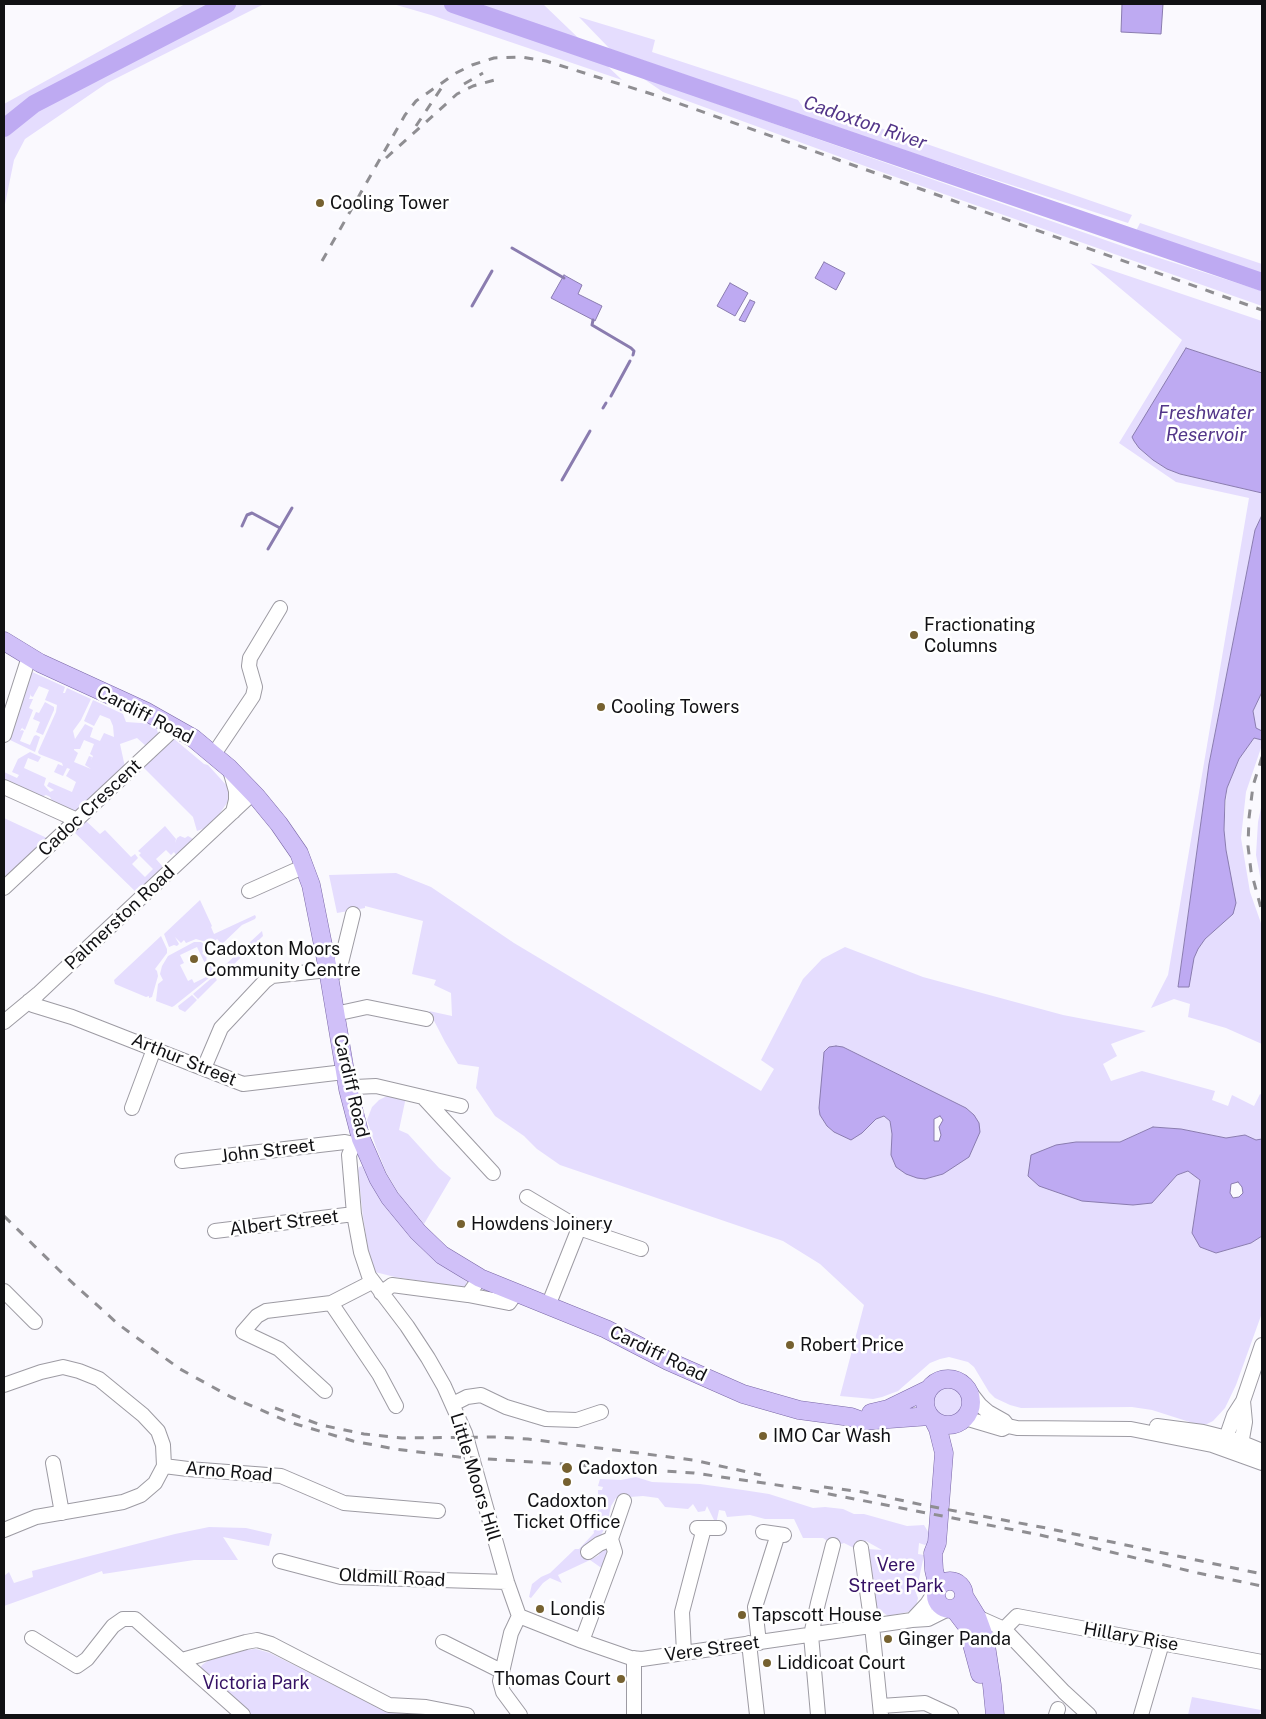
<!DOCTYPE html>
<html>
<head>
<meta charset="utf-8">
<style>
  body { margin:0 }
  #map { position:relative; width:1266px; height:1719px; overflow:hidden; background:#faf9fe; font-family:"Public Sans",sans-serif }
  canvas { display:block }
  .frame { position:absolute; inset:0; border:5px solid #111114; pointer-events:none }
</style>
</head>
<body>
<div id="map">
<canvas width="1266" height="1719"></canvas>
<div class="frame"></div>
</div>
<script>
const c = document.querySelector('canvas').getContext('2d');
c.lineJoin = 'round';
function paint(path, color) {
  c.fillStyle = color;
  c.fill(path, 'evenodd');
}
function toPath(rows) {
  const path = new Path2D();
  for (const r of rows) {
    if (r.length === 3) {
      path.moveTo(r[0] + r[2], r[1]);
      path.arc(r[0], r[1], r[2], 0, 2 * Math.PI);
      continue;
    }
    path.moveTo(r[0], r[1]);
    for (let i = 2; i < r.length; i += 2) path.lineTo(r[i], r[i + 1]);
  }
  return path;
}
function strokePath(path, color, width, dash) {
  c.strokeStyle = color;
  c.lineWidth = width;
  c.lineCap = dash ? 'butt' : 'round';
  c.setLineDash(dash || []);
  c.stroke(path);
}
function label(font, color, halo, rows, align = 'center') {
  c.font = font + ' "Public Sans",sans-serif';
  c.lineWidth = 5;
  c.setLineDash([]);
  c.textBaseline = 'middle';
  c.strokeStyle = halo;
  c.fillStyle = color;
  for (const [text, x, y, turn = 0] of rows) {
    c.save();
    c.translate(x, y);
    c.rotate((+turn || 0) * Math.PI / 180);
    c.textAlign = isNaN(turn) ? turn : align;
    if (halo) c.strokeText(text, 0, 0);
    c.fillText(text, 0, 0);
    c.restore();
  }
}
paint(toPath([
  [185,4,264,4,107,83,25,139,14,160,4,209,4,104],
  [393,4,543,4,622,80,431,15],
  [579,17,655,40,652,52,798,100,805,110,814,105,1132,215,1128,223,913,153,610,49],
  [641,77,1128,248,1262,291,1262,306,873,169,663,92],
  [1140,223,1262,264,1262,275,1136,231],
  [1090,263,1262,321,1262,373,1186,348,1139,448,1153,460,1167,469,1180,474,1262,493,1262,515,1255,530,1209,764,1178,986,1198,949,1205,939,1216,929,1226,850,1224,830,1227,788,1239,759,1254,738,1262,740,1262,745,1246,792,1241,838,1250,892,1262,926,1262,1044,1226,1028,1188,1017,1190,1004,1174,999,1151,1008,1168,975,1249,498,1176,482,1119,443,1182,340],
  [28,670,65,687,63,693,65,693,67,688,91,699,81,720,73,731,75,739,85,724,93,728,90,737,100,741,104,733,114,737,113,726,110,719,100,715,94,726,84,721,93,700,123,714,126,722,155,724,159,736,146,746,137,738,120,744,125,767,76,812,70,811,64,806,57,809,50,797,46,795,41,797,17,785,11,784,4,781,4,772,17,778,19,775,12,772,18,759,30,752,41,757,38,762,28,758,24,768,46,778,44,785,50,792,54,790,47,786,49,782,72,792,76,782,66,776,70,769,67,768,63,776,54,772,58,764,63,766,62,763,39,754,38,752,56,712,57,705,45,700,49,690,39,686,33,697,31,696,31,694,29,699,33,699,29,708,33,710,25,730,22,728,23,726,20,731,22,730,24,731,20,741,30,745,34,736,36,735,40,737,35,752,8,739],
  [84,740,94,744,90,754,93,756,91,760,92,757,89,756,85,765,91,769,74,762,78,753,74,750,74,749,80,749],
  [1262,692,1262,731,1256,729,1253,711],
  [45,702,54,707,54,710,43,735,36,732,40,722,33,719,36,712,39,713],
  [173,738,204,764,208,765,228,787,229,800,211,826,197,831,193,817,141,765],
  [1262,803,1262,886,1256,855,1258,822],
  [4,818,49,839,4,877],
  [86,821,100,834,105,830,131,857,135,854,138,858,132,864,145,877,153,869,139,855,141,853,138,851,165,826,176,839,175,843,177,838,180,836,185,838,188,836,193,839,176,855,174,852,171,855,166,850,156,859,163,867,137,893,74,832],
  [396,873,431,887,514,943,761,1091,774,1069,761,1060,803,979,822,959,845,947,923,977,1063,1015,1146,1031,1111,1044,1117,1056,1103,1064,1111,1081,1142,1071,1215,1091,1212,1100,1228,1106,1232,1095,1254,1106,1260,1094,1262,1095,1262,1139,1256,1140,1245,1135,1226,1138,1181,1129,1153,1127,1120,1142,1076,1142,1152,1203,1177,1175,1188,1171,1200,1180,1192,1233,1216,1253,1251,1243,1262,1236,1262,1313,1236,1385,1225,1408,1213,1421,1207,1424,1199,1425,1152,1410,1132,1407,1021,1408,1010,1405,995,1398,989,1392,974,1367,968,1362,949,1357,940,1359,930,1363,898,1391,882,1397,873,1399,840,1396,864,1305,820,1264,783,1241,560,1165,537,1149,524,1136,495,1116,476,1088,479,1067,458,1064,445,1042,429,1011,452,1016,451,993,434,985,436,980,412,974,423,921,365,906,365,908,337,913,329,875],
  [843,1047,966,1108,943,1174,925,1179,891,1146,892,1134,890,1121,884,1116,834,1132,827,1126,820,1115],
  [200,900,212,926,211,927,214,934,255,915,256,917,255,919,242,925,222,944,217,939,210,946,206,942,196,939,186,943,184,940,181,943,175,937,179,944,177,946,174,945,169,947,164,934],
  [262,931,263,936,228,970,224,966],
  [161,936,167,949,167,953,155,969,157,971,158,976,152,997,149,998,149,996,146,997,115,984,114,980],
  [194,942,201,942,208,947,202,953,207,958,206,959,217,971,211,976,197,947,180,955,184,963,180,965,188,981,192,979,194,983,208,976,209,978,174,1006,172,1007,156,1001,158,984,163,980,160,974,162,966,168,956],
  [214,976,217,980,198,999,193,994],
  [192,995,197,1000,185,1012,179,1009,178,1006],
  [389,1095,406,1097,399,1130,408,1134,439,1168,451,1178,424,1224,402,1199,386,1172,376,1147,367,1120,372,1107,379,1100],
  [362,1166,385,1206,405,1230,430,1255,467,1282,466,1288,395,1277,375,1272,369,1254,363,1217,358,1171,359,1167],
  [947,1401,17],
  [636,1477,652,1482,700,1484,743,1490,769,1494,813,1508,825,1507,843,1509,854,1514,864,1514,907,1526,924,1525,933,1540,925,1545,919,1543,918,1554,924,1555,916,1593,918,1598,916,1607,908,1612,888,1616,877,1608,868,1549,882,1550,866,1541,854,1548,844,1543,835,1546,823,1538,803,1538,794,1519,765,1519,750,1515,727,1517,725,1511,719,1510,716,1524,707,1506,705,1511,698,1512,693,1504,688,1509,665,1507,658,1498,643,1496,616,1498,611,1506,607,1524,601,1535,587,1550,584,1556,587,1560,590,1558,592,1559,599,1555,600,1550,611,1548,603,1567,600,1567,590,1560,558,1575,562,1583,550,1578,543,1583,531,1598,529,1597,532,1584,541,1577,550,1573,575,1549,579,1549,594,1533,593,1528,596,1525,600,1498,598,1495,598,1490,602,1490,603,1487,598,1486,600,1479,621,1480],
  [209,1527,246,1528,272,1534,269,1546,223,1537,238,1560,194,1560,103,1574,102,1571,4,1606,4,1576,9,1572,14,1583,33,1577,32,1571,175,1534],
  [256,1649,270,1653,387,1712,424,1715,244,1715,199,1671,202,1665,213,1657,241,1650],
  [1192,1697,1261,1710,1259,1715,1188,1715]
]), '#e5ddfe');
const water = toPath([
  [1122,4,1163,4,1161,34,1121,32,1122,4],
  [824,262,845,273,836,290,815,278,824,262],
  [564,275,582,285,578,294,602,306,595,321,551,298,564,275],
  [730,283,748,293,735,316,717,306,730,283],
  [750,300,755,302,745,322,739,320,750,300],
  [1186,348,1262,373,1262,493,1180,474,1167,469,1153,460,1139,448,1134,441,1132,437,1186,348],
  [1262,515,1262,692,1253,711,1256,728,1262,731,1262,740,1254,738,1239,759,1227,788,1225,800,1224,830,1226,850,1236,903,1233,914,1205,939,1198,949,1194,958,1189,987,1178,987,1209,764,1255,530,1262,515],
  [836,1046,843,1047,966,1108,974,1115,979,1123,980,1132,969,1157,943,1174,925,1179,917,1178,906,1174,896,1167,891,1155,892,1134,890,1121,884,1116,876,1119,862,1133,851,1140,834,1132,827,1126,820,1115,819,1108,824,1052,829,1047,836,1046],
  [940,1116,943,1120,939,1127,941,1135,939,1141,934,1141,934,1119,940,1116],
  [1153,1127,1181,1129,1226,1138,1245,1135,1256,1140,1262,1139,1262,1236,1251,1243,1216,1253,1200,1247,1192,1233,1200,1180,1188,1171,1177,1175,1152,1203,1133,1205,1082,1201,1039,1186,1028,1176,1031,1155,1056,1145,1076,1142,1120,1142,1153,1127],
  [1238,1182,1242,1187,1243,1193,1239,1197,1233,1198,1230,1193,1231,1184,1238,1182]
]);
paint(water, '#beaaf2');
strokePath(water, '#8a7caf', 1);
strokePath(toPath([
  [512,248,564,278],
  [472,306,492,271],
  [593,320,592,325,631,348,634,351,633,355],
  [611,396,630,361],
  [603,408,606,403],
  [562,480,590,431],
  [242,526,247,515,252,513,280,528],
  [268,549,292,508]
]), '#8a7caf', 3);
strokePath(toPath([
  [453,4,1262,282],
  [4,128,34,104,227,4]
]), '#beaaf2', 18);
const minor = toPath([
  [4,735,29,657],
  [214,754,253,696,255,687,249,666,250,658,280,608],
  [230,770,236,791,236,800,233,812],
  [4,787,77,820],
  [4,888,176,727],
  [249,891,305,866],
  [329,975,339,971,353,914],
  [29,1001,33,1005,72,1017,243,1084,344,1072],
  [335,1014,367,1007,426,1019],
  [4,1022,38,994,253,793],
  [204,1068,221,1028,265,981,272,976,328,970],
  [348,1089,355,1087,376,1086,461,1106],
  [423,1097,493,1173],
  [132,1108,154,1049],
  [361,1139,354,1144,349,1155,354,1214,361,1252,369,1276,407,1326,428,1358,444,1386,465,1433,507,1582,519,1616,511,1633,500,1681,503,1692,520,1715],
  [182,1161,345,1142,354,1144],
  [527,1197,579,1228,641,1249],
  [215,1231,354,1214],
  [4,1291,35,1322],
  [381,1293,392,1285,468,1295,480,1278],
  [468,1295,509,1303,516,1293],
  [331,1303,379,1374,396,1406],
  [548,1306,579,1228],
  [4,1385,41,1372,63,1367,79,1371,99,1379,143,1415,158,1431,163,1445,164,1466,155,1483,141,1495,123,1502,36,1517,4,1530],
  [325,1391,279,1349,243,1332,257,1316,266,1311,331,1303,372,1282],
  [969,1391,980,1405,988,1412,1004,1421,1008,1426],
  [453,1404,467,1397,481,1395,506,1407,546,1419,577,1420,601,1412],
  [965,1418,1002,1429,1008,1426,1017,1428,1131,1429,1212,1445,1262,1463],
  [1157,1426,1203,1432,1235,1440,1262,1451],
  [1223,1447,1234,1415,1243,1401,1262,1345],
  [1240,1450,1245,1422,1243,1401],
  [53,1463,62,1513],
  [164,1466,188,1469,281,1476,344,1503,438,1511],
  [697,1528,719,1528],
  [763,1532,784,1535],
  [861,1548,872,1626,881,1715],
  [588,1552,599,1544,611,1539,624,1501],
  [280,1561,341,1577,507,1582],
  [519,1616,582,1641,631,1658,642,1659,912,1620,928,1619,948,1609],
  [977,1617,1004,1629,1064,1692,1089,1715],
  [912,1620,927,1604,936,1590],
  [1004,1629,1017,1616,1262,1662],
  [32,1638,77,1666,87,1659,113,1626,123,1619,135,1619,243,1715],
  [975,1638,978,1640,1011,1638],
  [582,1641,615,1552,611,1539],
  [443,1642,501,1671],
  [749,1643,757,1715],
  [759,1643,755,1607,778,1534],
  [684,1653,682,1612,704,1528],
  [182,1660,246,1642,257,1640,271,1644,389,1705,426,1707,467,1715],
  [881,1706,925,1703,951,1715],
  [634,1715,634,1658],
  [818,1715,811,1635,818,1603,833,1545],
  [1056,1715,1058,1709],
  [1141,1715,1162,1643]
]);
const major = toPath([
  [4,641,40,663,147,712,193,738,229,768,256,796,279,824,299,853,311,885,328,970,348,1089,361,1139,378,1178,390,1198,418,1232,442,1255,480,1278,606,1329,668,1361,743,1394,799,1410,851,1417,862,1421,930,1416],
  [948,1402,23],
  [871,1413,888,1409,929,1389],
  [934,1421,938,1429,944,1453,937,1543,933,1553,934,1570,938,1587],
  [950,1595,14],
  [964,1596,977,1617,985,1639,992,1685,995,1715],
  [954,1609,967,1626,980,1674]
]);
strokePath(minor, '#9d9ba3', 16);
strokePath(major, '#7967a5', 19);
strokePath(minor, '#fff', 14);
strokePath(major, '#d0c0f8', 18);
strokePath(toPath([
  [464,84,483,73],
  [416,126,444,84],
  [386,158,457,94,473,86,498,79],
  [322,261,405,115,416,101,456,73,472,65,494,58,521,57,546,61,658,96,1262,310],
  [1262,757,1253,786,1249,818,1248,846,1251,871,1262,912],
  [4,1216,65,1276,118,1324,180,1369,231,1397,289,1422,353,1441,395,1449,459,1457,694,1473,798,1488,1040,1535,1198,1573,1262,1586],
  [275,1408,321,1425,364,1434,402,1438,498,1437,528,1439,693,1460,761,1475],
  [824,1487,863,1492,923,1505,1046,1528,1262,1574]
]), '#8f8e92', 3, [9, 9]);
for (const [x, y, r, color] of [
  [320,203,5,"#766130"],
  [914,635,5,"#766130"],
  [601,707,5,"#766130"],
  [194,959,5,"#766130"],
  [461,1224,5,"#766130"],
  [790,1345,5,"#766130"],
  [763,1436,5,"#766130"],
  [567,1468,6,"#766130"],
  [567,1482,5,"#766130"],
  [540,1609,5,"#766130"],
  [742,1615,5,"#766130"],
  [888,1639,5,"#766130"],
  [767,1663,5,"#766130"],
  [621,1679,5,"#766130"]
]) {
  const dot = new Path2D();
  dot.arc(x, y, r, 0, 2 * Math.PI);
  c.fillStyle = color;
  c.fill(dot);
  strokePath(dot, '#fff', 2);
}
label('18px', '#111114', '#fff', [
  ["Cooling Tower",330,203],
  ["Fractionating",924,625],
  ["Columns",924,646],
  ["Cooling Towers",611,707],
  ["Cadoxton Moors",204,949],
  ["Community Centre",204,970],
  ["Howdens Joinery",471,1224],
  ["Robert Price",800,1345],
  ["IMO Car Wash",773,1436],
  ["Cadoxton",578,1468],
  ["Cadoxton",567,1501,"center"],
  ["Ticket Office",567,1522,"center"],
  ["Londis",550,1609],
  ["Tapscott House",752,1615],
  ["Ginger Panda",898,1639],
  ["Liddicoat Court",777,1663],
  ["Thomas Court",611,1679,"right"]
], 'left');
label('18px', '#111114', '#fff', [
  ["Cardiff Road",145,715,27],
  ["Cadoc Crescent",90,808,-43],
  ["Palmerston Road",120,918,-43],
  ["Arthur Street",184,1060,22],
  ["Cardiff Road",351,1086,77],
  ["John Street",268,1151,-7],
  ["Albert Street",284,1223,-7],
  ["Cardiff Road",658,1354,26],
  ["Arno Road",229,1472,5],
  ["Little Moors Hill",475,1477,73],
  ["Oldmill Road",392,1578,3],
  ["Hillary Rise",1131,1637,10],
  ["Vere Street",712,1649,-8]
]);
label('18px', '#361265', '#fff', [
  ["Vere",896,1565],
  ["Street Park",896,1586],
  ["Victoria Park",256,1683]
]);
label('italic 19px', '#533689', '#fff', [
  ["Cadoxton River",865,123,19],
  ["Freshwater",1206,413],
  ["Reservoir",1206,435]
]);
</script>
</body>
</html>
